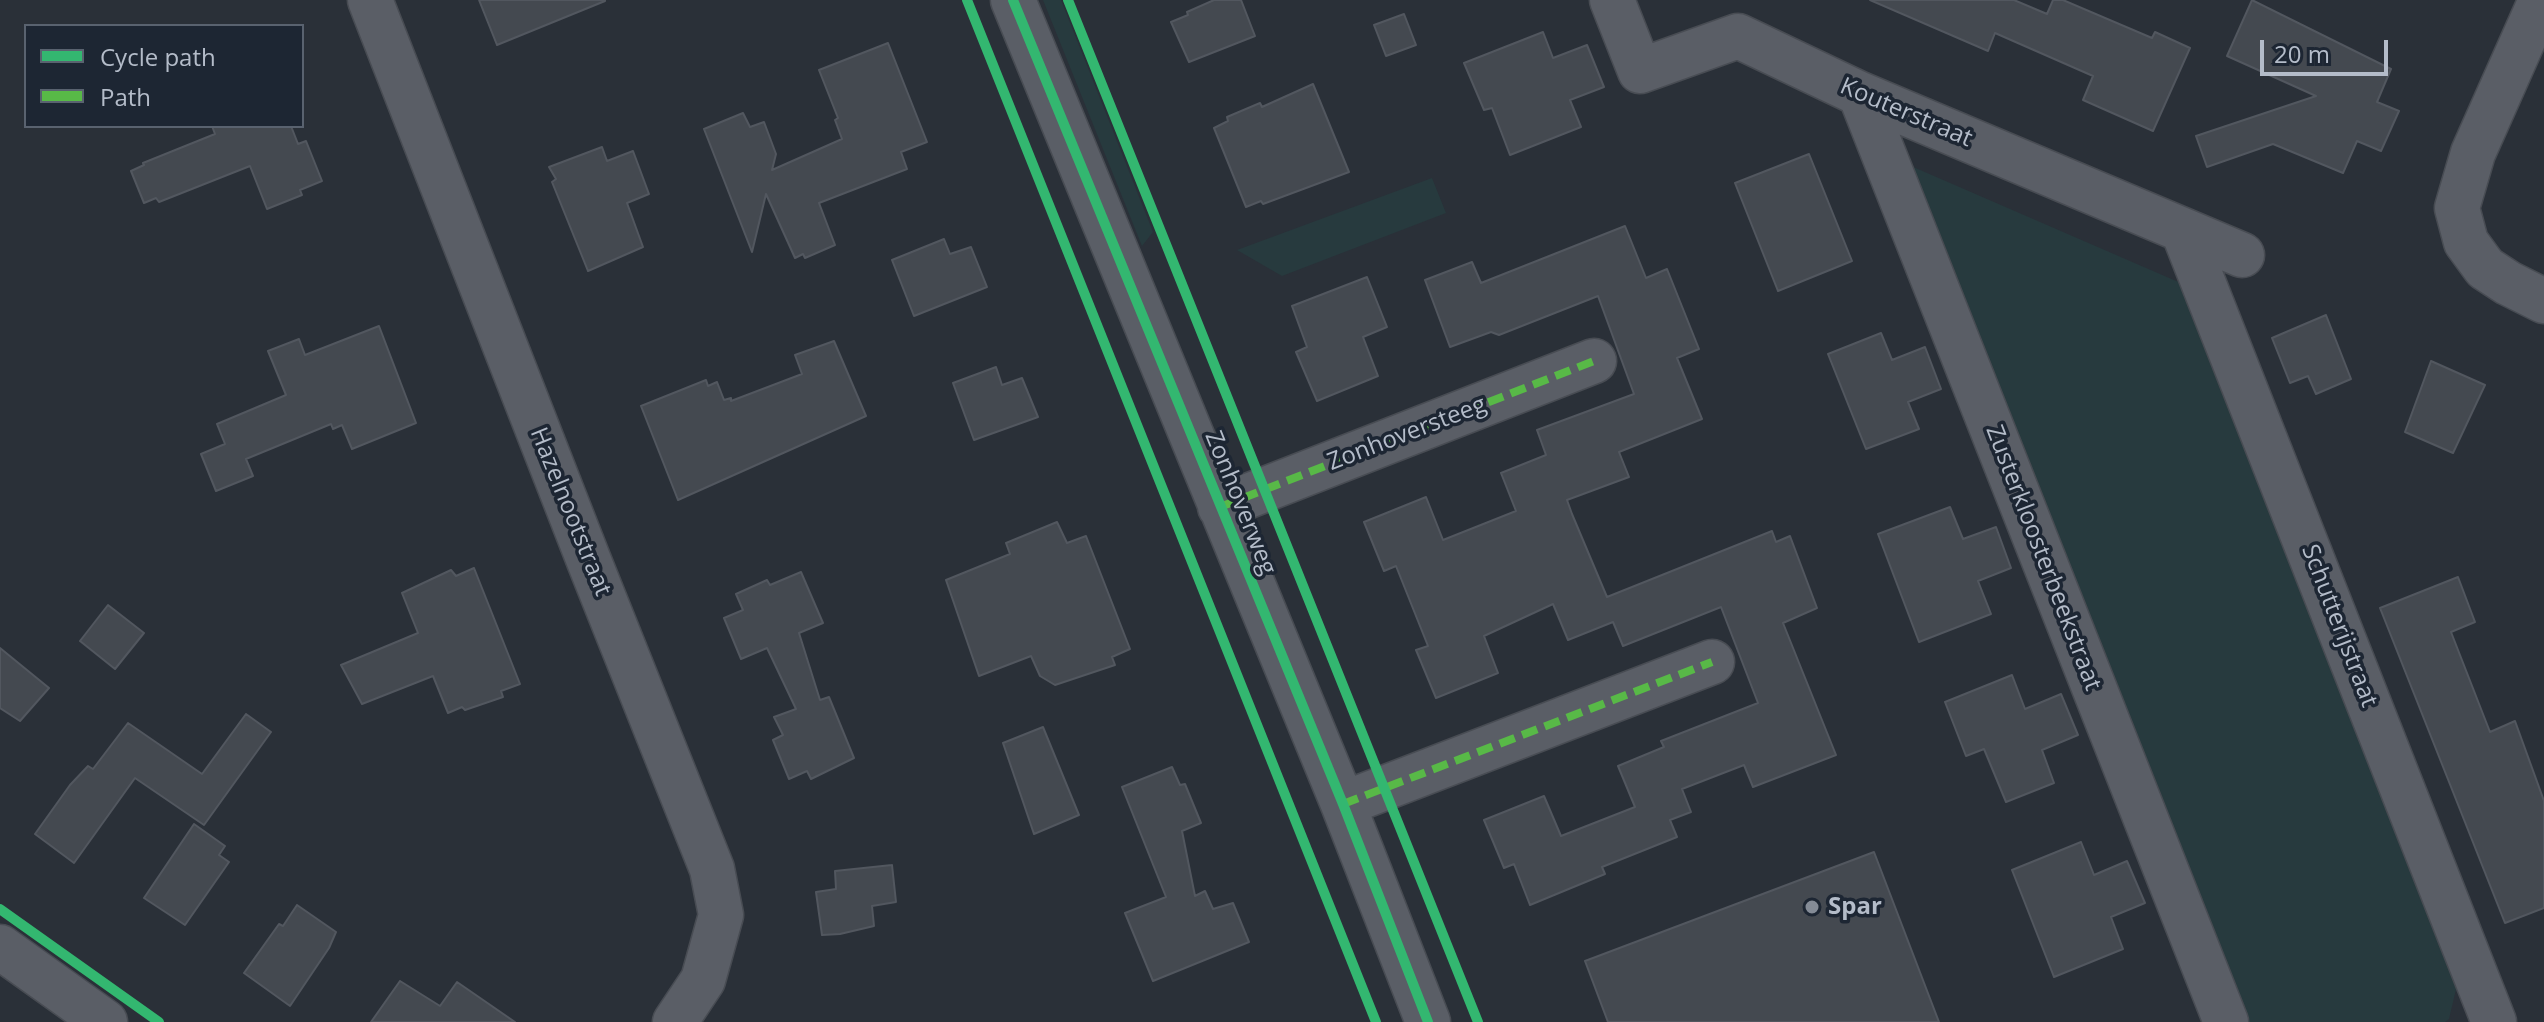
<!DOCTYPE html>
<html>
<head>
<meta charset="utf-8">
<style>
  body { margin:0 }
  #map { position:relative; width:2544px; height:1022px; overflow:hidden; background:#2a3038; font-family:"Open Sans",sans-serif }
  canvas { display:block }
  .legend { position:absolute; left:24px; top:24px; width:280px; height:104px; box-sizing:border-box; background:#1d2633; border:2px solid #59626f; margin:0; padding:10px 14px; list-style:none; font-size:24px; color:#b4bcc9 }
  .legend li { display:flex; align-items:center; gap:16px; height:40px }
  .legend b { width:40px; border:2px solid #59626f }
  .scale { position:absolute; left:2260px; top:40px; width:128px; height:36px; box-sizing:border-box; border:4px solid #b4bcc9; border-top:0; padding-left:10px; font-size:24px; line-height:28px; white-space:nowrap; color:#b4bcc9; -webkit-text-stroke:6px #1d2633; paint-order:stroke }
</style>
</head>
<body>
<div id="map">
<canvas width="2544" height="1022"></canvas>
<ul class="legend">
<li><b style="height:10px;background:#33b770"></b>Cycle path</li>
<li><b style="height:10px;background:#58b947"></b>Path</li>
</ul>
<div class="scale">20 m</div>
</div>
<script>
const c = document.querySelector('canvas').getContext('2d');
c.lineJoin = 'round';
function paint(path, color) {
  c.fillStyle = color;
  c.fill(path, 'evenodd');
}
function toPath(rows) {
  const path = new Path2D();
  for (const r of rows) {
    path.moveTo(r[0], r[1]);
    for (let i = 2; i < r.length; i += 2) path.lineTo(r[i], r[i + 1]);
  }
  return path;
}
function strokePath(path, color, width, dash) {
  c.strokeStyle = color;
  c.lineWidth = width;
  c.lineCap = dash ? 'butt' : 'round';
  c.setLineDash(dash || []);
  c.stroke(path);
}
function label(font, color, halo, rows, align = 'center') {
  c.font = font + ' "Open Sans",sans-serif';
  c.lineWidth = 7;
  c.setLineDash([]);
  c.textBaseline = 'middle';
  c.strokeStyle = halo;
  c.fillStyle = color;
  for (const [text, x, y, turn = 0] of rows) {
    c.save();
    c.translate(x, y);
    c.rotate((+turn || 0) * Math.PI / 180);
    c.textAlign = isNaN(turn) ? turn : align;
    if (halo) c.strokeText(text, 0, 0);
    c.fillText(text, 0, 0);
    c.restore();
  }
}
paint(toPath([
  [1043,0,1061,0,1153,232,1142,246],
  [1904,163,2183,284,2457,985,2449,1019,2445,1022,2241,1022],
  [1432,178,1446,213,1282,276,1237,250]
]), '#273a3e');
const building = toPath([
  [479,0,605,0,605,1,497,45,479,0],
  [1214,0,1241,0,1255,36,1189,62,1171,22,1188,15,1187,12,1214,0],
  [1870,0,2014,0,2047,14,2053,0,2063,0,2152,38,2155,32,2190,48,2153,131,2083,100,2093,76,1995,33,1988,51,1870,0],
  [2252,0,2391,69,2377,102,2399,111,2381,151,2357,141,2343,173,2273,144,2207,167,2196,136,2316,96,2227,56,2252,0],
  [1404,14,1416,45,1386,56,1374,25,1404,14],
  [1543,32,1553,58,1587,45,1604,87,1570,100,1581,127,1510,155,1492,108,1484,110,1464,63,1543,32],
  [888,43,927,142,901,152,907,169,819,203,835,245,805,258,803,254,795,258,766,194,752,252,704,129,743,113,750,127,764,122,776,154,772,170,842,139,835,120,838,118,819,70,888,43],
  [1313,84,1349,172,1263,204,1261,201,1246,207,1214,128,1228,121,1227,117,1260,103,1262,107,1313,84],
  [212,126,291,126,298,144,306,141,322,181,300,190,302,195,267,209,250,166,159,202,156,198,144,203,131,171,144,165,143,163,215,134,212,126],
  [602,147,607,161,633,151,649,194,627,203,643,247,588,271,552,182,556,179,549,167,602,147],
  [1809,154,1852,261,1778,291,1735,183,1809,154],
  [1625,226,1646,278,1667,269,1699,349,1677,358,1702,419,1619,452,1629,477,1567,500,1572,514,1607,597,1772,531,1776,542,1790,536,1817,608,1783,623,1836,755,1753,787,1744,765,1682,789,1691,812,1670,820,1677,837,1602,867,1605,874,1530,905,1514,864,1504,868,1484,820,1544,796,1561,836,1635,807,1618,766,1664,747,1661,741,1758,703,1721,607,1623,646,1613,622,1568,640,1553,604,1484,636,1498,673,1436,698,1416,650,1428,646,1396,566,1384,571,1364,522,1426,497,1443,540,1516,511,1501,473,1546,455,1537,430,1634,394,1598,296,1499,335,1491,332,1450,347,1425,280,1472,262,1481,283,1625,226],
  [944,239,950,254,971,247,987,287,914,316,892,260,944,239],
  [1367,277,1387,327,1363,337,1378,376,1317,401,1296,352,1307,347,1292,306,1367,277],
  [2326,315,2351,379,2316,394,2308,376,2290,383,2272,338,2326,315],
  [379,326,416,423,352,449,342,425,333,429,331,424,246,459,253,476,216,491,201,454,225,444,217,424,286,395,268,351,299,339,305,355,379,326],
  [1881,333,1892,360,1925,347,1941,389,1908,402,1919,429,1866,449,1828,354,1881,333],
  [834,341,866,416,678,500,641,406,706,380,708,386,717,382,724,400,731,398,731,401,802,374,795,355,834,341],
  [2431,361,2485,385,2453,453,2405,432,2431,361],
  [996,367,1002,385,1022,378,1038,417,974,440,953,383,996,367],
  [1950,507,1963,539,1996,527,2011,568,1978,581,1991,614,1919,642,1878,534,1950,507],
  [1057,522,1067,543,1086,536,1130,649,1112,657,1115,665,1055,685,1040,676,1031,656,979,676,946,580,1010,554,1006,543,1057,522],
  [474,568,520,684,501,691,503,697,465,710,462,707,448,713,433,676,362,704,341,665,418,633,402,593,451,570,456,576,474,568],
  [801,572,823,623,799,633,820,700,829,697,854,758,811,779,807,771,789,779,773,740,783,735,774,717,796,709,767,648,741,659,724,618,743,610,736,594,767,580,770,585,801,572],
  [2458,577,2475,622,2451,632,2490,732,2515,721,2544,801,2544,908,2505,923,2380,608,2458,577],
  [108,605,144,633,115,669,80,641,108,605],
  [0,648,49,688,20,721,0,708,0,648],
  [2012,675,2025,709,2061,694,2078,735,2042,750,2054,783,2006,802,1984,749,1966,756,1945,702,2012,675],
  [246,714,271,732,204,825,135,778,74,863,35,834,70,785,88,766,93,769,128,723,202,774,246,714],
  [1043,727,1079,815,1034,834,1003,743,1043,727],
  [1172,767,1180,785,1185,784,1201,823,1182,831,1195,896,1205,891,1213,909,1233,903,1249,942,1153,981,1125,913,1166,897,1122,787,1172,767],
  [194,824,225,846,219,855,229,862,185,925,144,898,194,824],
  [2081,842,2094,875,2127,861,2145,903,2111,917,2123,949,2054,977,2012,870,2081,842],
  [1874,852,1939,1022,1608,1022,1585,961,1874,852],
  [892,865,896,902,872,906,874,926,840,934,822,935,816,892,836,889,835,871,892,865],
  [297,905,336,932,329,948,290,1006,244,973,279,924,283,926,297,905],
  [400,981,440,1006,457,982,515,1022,371,1022,400,981]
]);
paint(building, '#444950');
strokePath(building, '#52575f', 2);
const minor = toPath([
  [370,0,589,561,712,869,721,915,703,980,675,1022],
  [1013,0,1343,804,1428,1022],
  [1612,0,1640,71,1738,36,1860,94,2242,255],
  [2541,0,2473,153,2457,208,2466,242,2485,268,2508,283,2544,301],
  [1860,94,2226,1022],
  [2183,231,2494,1022],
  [1220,507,1594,361],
  [1343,804,1712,662],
  [0,947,105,1022]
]);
strokePath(minor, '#484c53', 47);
strokePath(minor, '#5a5e66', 44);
strokePath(toPath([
  [1220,507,1594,361],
  [1343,804,1712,662]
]), '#58b947', 8, [16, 8]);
strokePath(toPath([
  [967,0,1376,1022],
  [1013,0,1343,804,1428,1022],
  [1068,0,1478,1022],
  [0,909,159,1022]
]), '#33b770', 10);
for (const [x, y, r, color] of [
  [1812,907,8,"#848b96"]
]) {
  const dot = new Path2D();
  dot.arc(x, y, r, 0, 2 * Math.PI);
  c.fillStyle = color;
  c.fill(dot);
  strokePath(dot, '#1d2633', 3);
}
label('24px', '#b4bcc9', '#1d2633', [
  ["Kouterstraat",1906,113,23],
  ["Zonhoversteeg",1407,434,-21],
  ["Zonhoverweg",1240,503,68],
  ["Hazelnootstraat",570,512,68],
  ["Zusterkloosterbeekstraat",2043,558,69],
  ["Schutterijstraat",2339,626,69]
]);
label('bold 24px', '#b4bcc9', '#1d2633', [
  ["Spar",1828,907]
], 'left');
</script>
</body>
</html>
